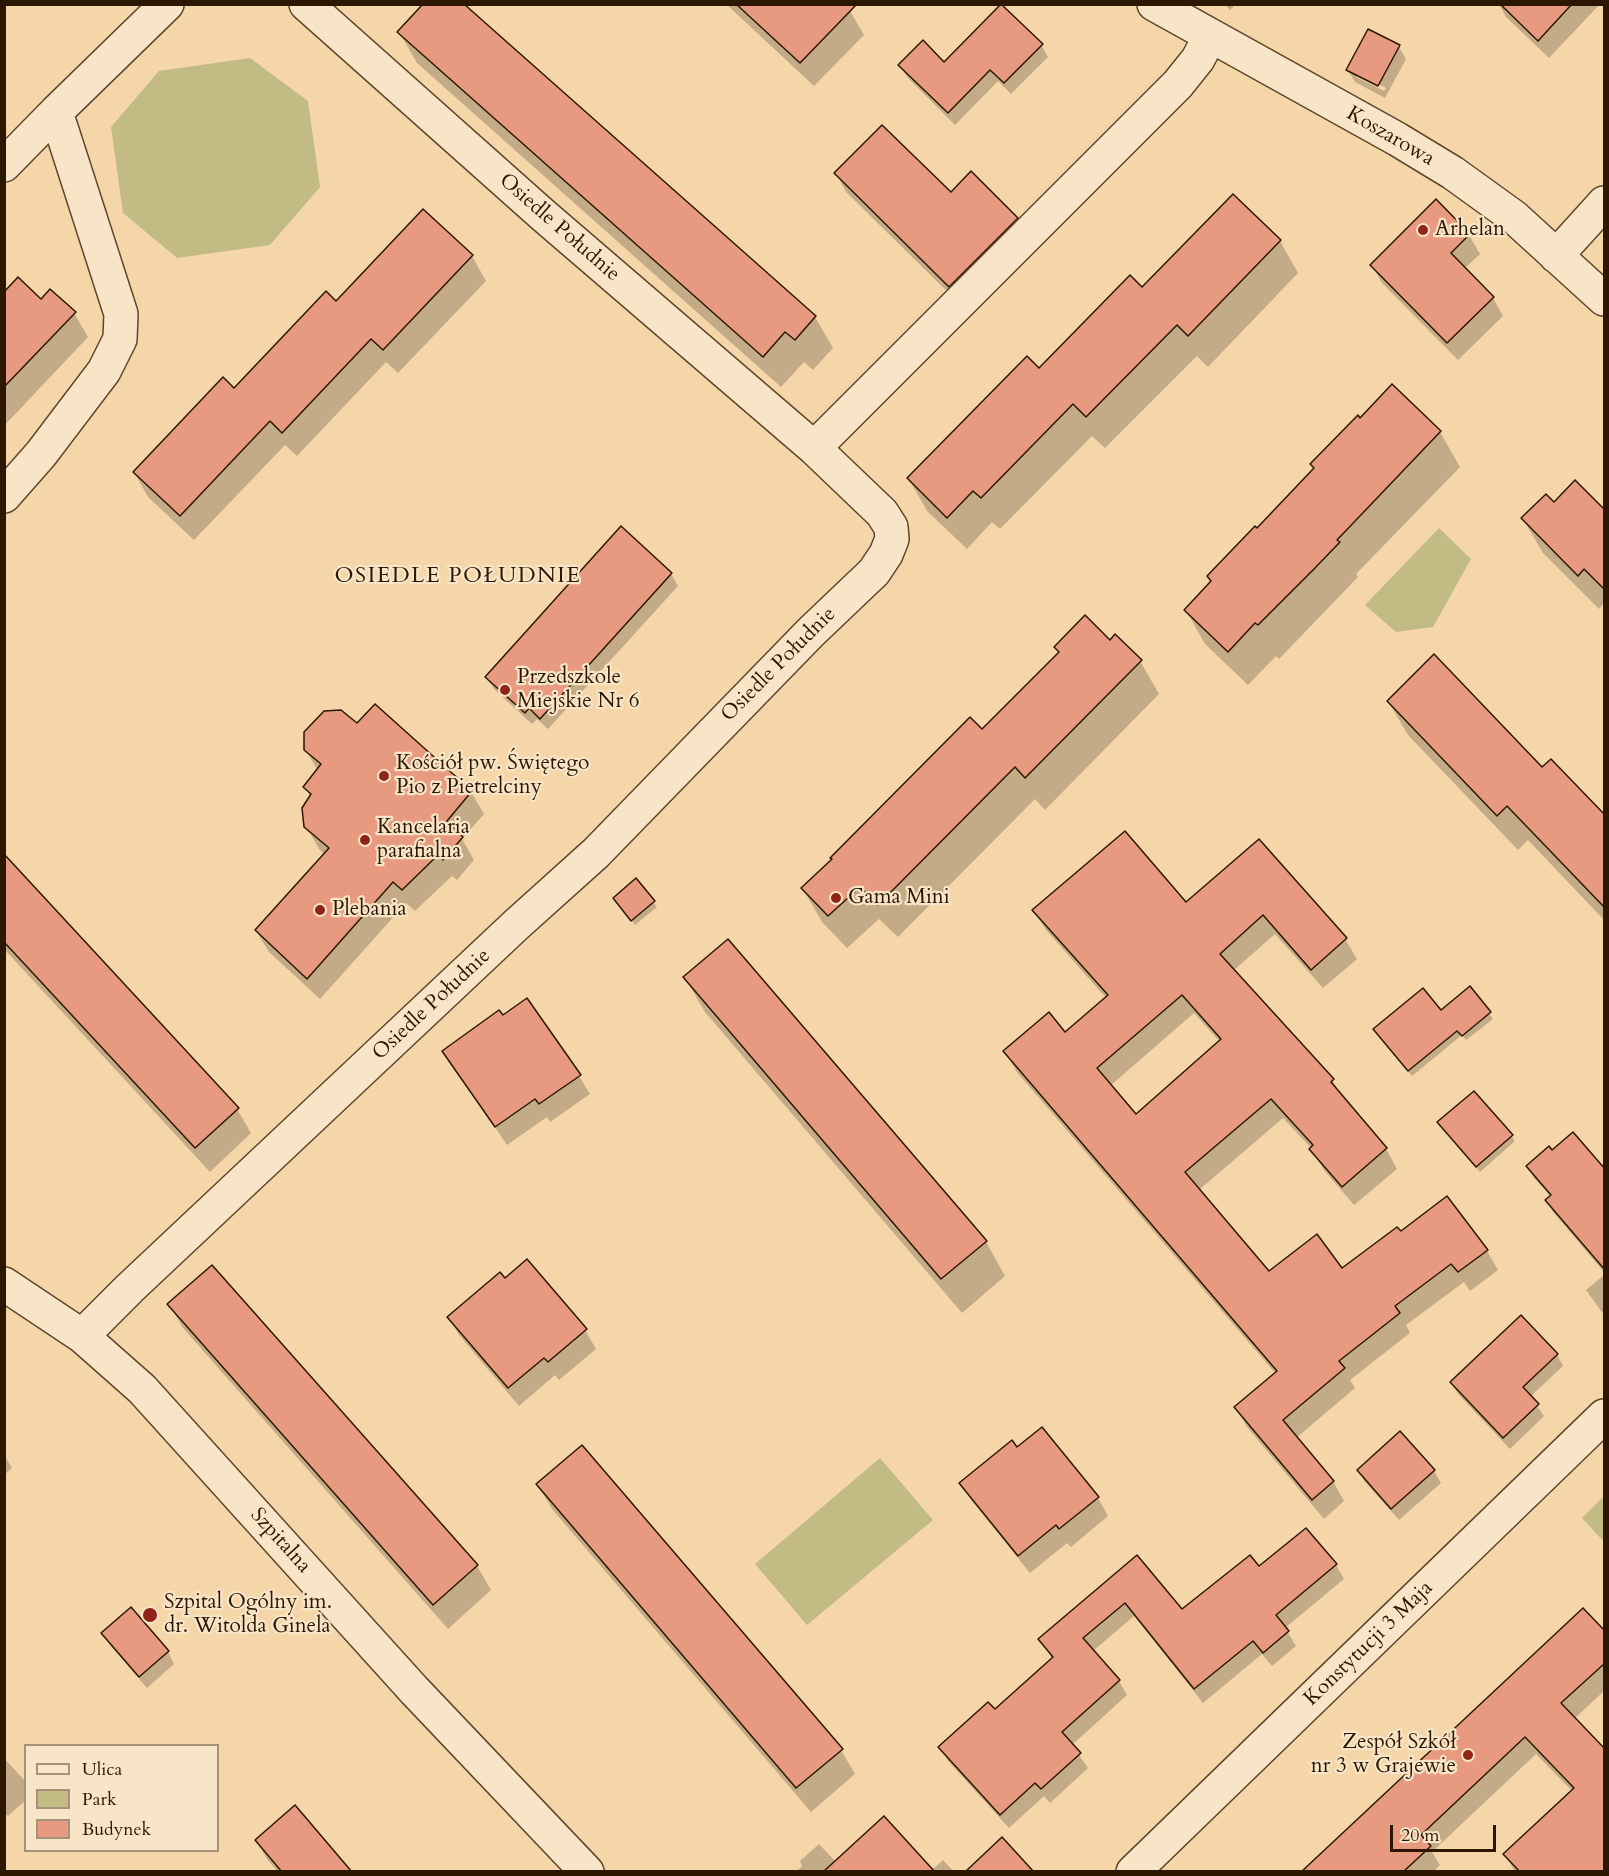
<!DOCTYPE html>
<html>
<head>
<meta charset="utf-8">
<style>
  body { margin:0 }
  #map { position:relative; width:1609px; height:1876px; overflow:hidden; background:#f4d6a9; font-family:Cardo,serif }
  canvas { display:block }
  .frame { position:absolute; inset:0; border:6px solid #2c1702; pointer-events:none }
  .legend { position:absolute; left:24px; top:1744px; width:195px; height:108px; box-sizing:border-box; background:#f8e4c7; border:2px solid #a69278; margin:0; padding:8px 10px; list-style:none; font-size:18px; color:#2c1702 }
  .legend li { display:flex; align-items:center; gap:12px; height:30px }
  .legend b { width:30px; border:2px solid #a69278 }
  .scale { position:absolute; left:1390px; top:1825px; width:106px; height:27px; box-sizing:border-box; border:3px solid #2c1702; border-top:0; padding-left:8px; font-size:18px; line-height:21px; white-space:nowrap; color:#2c1702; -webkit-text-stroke:4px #f8e4c7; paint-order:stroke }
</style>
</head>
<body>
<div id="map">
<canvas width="1609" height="1876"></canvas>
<div class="frame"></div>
<ul class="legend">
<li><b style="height:8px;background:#f8e4c7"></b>Ulica</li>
<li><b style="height:16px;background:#c2bc84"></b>Park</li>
<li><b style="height:16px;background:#e79a80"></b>Budynek</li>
</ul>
<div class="scale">20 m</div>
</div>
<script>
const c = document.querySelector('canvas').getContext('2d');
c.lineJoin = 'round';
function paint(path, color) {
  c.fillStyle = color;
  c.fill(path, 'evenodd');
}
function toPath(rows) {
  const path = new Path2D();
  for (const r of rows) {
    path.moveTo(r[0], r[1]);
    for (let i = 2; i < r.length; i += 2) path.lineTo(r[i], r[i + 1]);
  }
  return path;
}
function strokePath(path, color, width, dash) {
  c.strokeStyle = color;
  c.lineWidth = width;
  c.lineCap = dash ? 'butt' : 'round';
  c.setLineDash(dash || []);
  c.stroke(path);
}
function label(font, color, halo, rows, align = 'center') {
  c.font = font + ' Cardo,serif';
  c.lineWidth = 4.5;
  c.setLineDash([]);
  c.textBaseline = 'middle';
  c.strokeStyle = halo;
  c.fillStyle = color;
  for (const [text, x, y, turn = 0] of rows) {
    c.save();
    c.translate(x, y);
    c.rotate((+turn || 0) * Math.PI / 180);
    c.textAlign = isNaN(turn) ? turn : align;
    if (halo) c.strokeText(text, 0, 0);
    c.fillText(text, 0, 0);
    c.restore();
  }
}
paint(toPath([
  [250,58,308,101,320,187,270,245,177,258,123,213,111,127,159,71],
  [1439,528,1471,559,1433,627,1396,632,1365,605],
  [880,1458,933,1520,807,1625,755,1564],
  [1604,1496,1604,1542,1582,1518]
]), '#c2bc84');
paint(toPath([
  [726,4,843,4,850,11,864,35,814,86],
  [1225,4,1236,4,1230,10],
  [1499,4,1600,4,1549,58,1506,17],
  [399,32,815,317,833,348,813,370,804,362,781,387,417,63],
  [1041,45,1048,57,1011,94,998,81,955,125,907,77,900,65,944,64],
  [1399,47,1406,59,1385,98,1355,82,1348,70],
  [1356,73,1386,88,1384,91,1356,77],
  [836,173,1017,218,1027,237,960,304,846,192],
  [1436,202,1469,235,1480,254,1464,269,1493,298,1503,316,1458,360,1382,283,1372,265],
  [423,211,472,256,486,281,398,373,386,362,297,456,285,445,194,540,148,497,134,472,336,303],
  [1280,241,1298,273,1208,367,1197,356,1105,448,1092,436,1000,529,992,522,967,549,927,511,909,479,1039,370,1142,289],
  [4,294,41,301,74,313,88,337,4,426],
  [1392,386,1440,432,1460,467,1356,574,1358,577,1279,659,1276,656,1248,685,1205,644,1186,610,1257,530],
  [1553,504,1604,512,1604,603,1599,609,1543,553,1523,519],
  [671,574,678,586,548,729,537,719,532,724,494,689,487,677],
  [1110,642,1140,661,1159,694,1045,810,1035,799,898,937,879,919,847,948,822,922,803,889,982,731,1060,653,1056,647],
  [1388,701,1542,769,1604,817,1604,920,1528,840,1518,850,1408,735],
  [358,725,471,792,484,814,462,839,474,860,457,880,452,876,415,911,406,903,320,999,269,952,256,931,325,855,319,849,306,826,311,797,305,787,318,771,306,750],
  [1258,841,1345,939,1357,959,1323,988,1275,934,1233,971,1332,1080,1344,1100,1386,1149,1397,1169,1354,1205,1323,1169,1312,1149,1283,1118,1199,1190,1269,1273,1342,1270,1400,1233,1487,1251,1498,1270,1470,1291,1464,1282,1406,1325,1410,1333,1350,1380,1355,1388,1296,1438,1333,1481,1344,1501,1324,1519,1247,1427,1236,1407,1276,1374,1016,1071,1005,1051,1065,1034,1106,998,1046,930,1034,910,1186,904],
  [1194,1013,1220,1042,1136,1116,1110,1086],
  [4,856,237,1109,251,1133,210,1172,4,949],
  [653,902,657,907,635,925,618,903],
  [685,978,986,1242,1005,1276,962,1313,705,1012],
  [1470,988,1493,1019,1466,1040,1462,1035,1412,1076,1378,1034,1440,1012],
  [444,1051,579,1076,590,1094,550,1122,547,1117,507,1145],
  [1442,1128,1511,1136,1515,1141,1480,1172],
  [1552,1152,1604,1171,1604,1272,1553,1212,1547,1201,1551,1197,1534,1178,1528,1166],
  [212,1267,477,1566,491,1590,448,1629,183,1328,169,1304],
  [1604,1275,1604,1315,1586,1290],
  [505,1280,585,1330,596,1349,559,1380,555,1375,519,1406,459,1335,449,1317],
  [1557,1355,1563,1366,1530,1397,1544,1416,1510,1449,1458,1394,1451,1383],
  [1400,1433,1434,1471,1441,1483,1399,1520,1365,1482,1358,1470],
  [1017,1449,1098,1498,1108,1516,1071,1547,1067,1543,1030,1573,972,1501,961,1483],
  [4,1455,12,1468,4,1475],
  [538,1485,841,1750,855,1774,811,1812,552,1509],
  [1136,1557,1182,1611,1259,1569,1336,1565,1344,1579,1285,1628,1296,1646,1272,1666,1262,1654,1203,1703,1134,1616,1093,1651,1119,1681,1127,1695,1072,1745,1088,1768,1050,1803,1044,1796,1009,1828,948,1761,940,1747,995,1712,1053,1660,1040,1639],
  [103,1633,168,1652,174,1664,147,1688,110,1645],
  [1604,1633,1604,1691,1574,1719,1604,1872,1515,1872,1505,1854,1572,1791,1536,1754,1432,1852,1440,1865,1433,1872,1310,1872],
  [4,1758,26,1782,26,1800,8,1816,4,1813],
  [256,1840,350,1872,278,1872,267,1859],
  [819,1844,836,1862,932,1870,943,1860,954,1872,796,1872,802,1866,800,1861]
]), '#0003');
const building = toPath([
  [423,4,464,4,816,316,795,340,785,332,763,357,397,32,423,4],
  [736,4,857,4,800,63,736,4],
  [1001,4,1043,44,1004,83,990,70,948,113,898,65,923,40,944,62,1001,4],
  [1500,4,1572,4,1538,41,1500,4],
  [1368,29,1400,45,1378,86,1346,70,1368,29],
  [882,125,951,192,971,171,1018,218,949,287,834,173,882,125],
  [1233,194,1281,240,1188,336,1177,325,1086,417,1073,404,981,498,973,491,947,518,907,478,1027,356,1039,368,1130,275,1142,287,1233,194],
  [1436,199,1470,234,1451,253,1494,297,1447,343,1370,265,1436,199],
  [423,209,473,255,383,350,371,339,282,433,270,421,180,516,133,472,223,377,234,388,326,291,336,301,423,209],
  [18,277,41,299,50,289,76,312,4,387,4,292,18,277],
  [1392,384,1441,431,1337,540,1340,542,1314,569,1258,625,1255,623,1228,652,1184,610,1211,581,1207,576,1255,526,1257,528,1314,468,1310,464,1358,415,1360,418,1392,384],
  [1575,480,1605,510,1605,590,1584,569,1578,576,1521,518,1546,494,1554,502,1575,480],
  [621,526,672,573,540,719,529,708,525,713,485,677,621,526],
  [1085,615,1110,640,1115,634,1142,660,1025,778,1015,767,878,905,860,887,828,916,801,888,832,859,830,858,970,717,982,729,1059,652,1054,647,1085,615],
  [1434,654,1542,767,1551,759,1605,815,1605,908,1507,806,1497,816,1387,701,1434,654],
  [375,704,472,791,447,821,463,837,443,860,438,855,402,890,393,882,307,979,255,930,329,848,304,827,302,808,311,794,303,787,321,764,304,750,304,732,324,711,341,710,357,723,375,704],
  [1125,831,1186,902,1259,839,1347,938,1311,970,1263,915,1220,954,1334,1079,1331,1082,1387,1148,1342,1187,1309,1149,1313,1145,1271,1099,1185,1172,1269,1271,1317,1234,1342,1268,1397,1227,1401,1231,1447,1196,1488,1250,1458,1272,1451,1264,1395,1306,1400,1313,1339,1361,1345,1368,1283,1420,1334,1481,1312,1500,1234,1407,1277,1371,1003,1051,1049,1012,1065,1032,1108,995,1032,910,1125,831],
  [1182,995,1221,1039,1136,1114,1097,1068,1182,995],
  [4,854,239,1108,195,1148,4,942,4,854],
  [636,878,655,901,631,921,613,898,636,878],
  [728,939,987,1241,941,1279,683,977,728,939],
  [1470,986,1491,1012,1462,1036,1457,1031,1408,1071,1373,1029,1423,988,1441,1010,1470,986],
  [527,998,581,1075,539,1104,535,1099,495,1127,442,1051,499,1010,503,1015,527,998],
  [1474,1091,1513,1135,1476,1167,1437,1122,1474,1091],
  [1573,1132,1605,1169,1605,1270,1545,1200,1551,1195,1526,1166,1549,1146,1552,1150,1573,1132],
  [527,1259,587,1329,548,1362,544,1358,508,1388,447,1317,500,1272,505,1278,527,1259],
  [212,1265,478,1565,433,1605,167,1304,212,1265],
  [1521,1315,1558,1354,1523,1387,1539,1404,1503,1438,1450,1382,1521,1315],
  [1042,1427,1099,1497,1059,1529,1056,1525,1018,1556,959,1483,1012,1440,1017,1447,1042,1427],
  [1400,1431,1435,1470,1391,1509,1357,1470,1400,1431],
  [582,1445,843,1749,796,1788,536,1484,582,1445],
  [1306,1528,1337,1564,1276,1615,1289,1631,1263,1653,1253,1641,1194,1689,1125,1603,1083,1638,1120,1680,1062,1732,1081,1753,1041,1789,1035,1783,1000,1815,938,1747,988,1702,995,1709,1053,1657,1038,1639,1137,1555,1182,1609,1250,1555,1259,1566,1306,1528],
  [131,1607,169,1651,139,1677,101,1633,131,1607],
  [1583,1608,1605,1631,1605,1663,1561,1703,1605,1749,1605,1872,1520,1872,1503,1854,1574,1788,1525,1737,1421,1835,1431,1846,1403,1872,1301,1872,1583,1608],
  [295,1805,352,1872,282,1872,255,1840,295,1805],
  [884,1816,935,1872,823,1872,884,1816],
  [1002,1837,1034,1872,965,1872,1002,1837]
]);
paint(building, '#e79a80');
strokePath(building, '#2c1702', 1.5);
const minor = toPath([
  [1154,4,1397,139,1453,173,1514,217,1604,299],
  [4,165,56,112,167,4],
  [1556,256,1604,203],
  [814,448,1178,84,1198,59,1210,36],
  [4,496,41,454,104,371,120,339,121,314,56,112],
  [4,1284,82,1336,142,1389,414,1690,587,1872],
  [82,1336,130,1288,516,925,596,853,811,632,874,572,886,554,892,539,891,527,882,513,814,448,543,215,306,4],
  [1133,1872,1604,1416]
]);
strokePath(minor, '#5e472c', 36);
strokePath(minor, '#f8e4c7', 33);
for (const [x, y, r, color] of [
  [1423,230,6,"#8f2418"],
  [505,690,6,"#8f2418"],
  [384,776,6,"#8f2418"],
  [365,840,6,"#8f2418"],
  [836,898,6,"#8f2418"],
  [320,910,6,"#8f2418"],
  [150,1615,8,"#8f2418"],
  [1468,1755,6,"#8f2418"]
]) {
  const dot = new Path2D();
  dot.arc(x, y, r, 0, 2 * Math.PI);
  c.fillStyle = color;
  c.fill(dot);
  strokePath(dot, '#f8e4c7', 2);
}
label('21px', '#2c1702', '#f8e4c7', [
  ["Koszarowa",1390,137,30],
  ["Osiedle Południe",559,228,41],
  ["Osiedle Południe",779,665,-45],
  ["Osiedle Południe",432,1005,-43],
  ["Szpitalna",280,1541,48],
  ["Konstytucji 3 Maja",1369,1644,-44]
]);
label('21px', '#2c1702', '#f8e4c7', [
  ["Arhelan",1435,230],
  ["Przedszkole",517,678],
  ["Miejskie Nr 6",517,702],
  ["Kościół pw. Świętego",396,764],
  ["Pio z Pietrelciny",396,788],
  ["Kancelaria",377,828],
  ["parafialna",377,852],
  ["Gama Mini",848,898],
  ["Plebania",332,910],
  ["Szpital Ogólny im.",164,1603],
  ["dr. Witolda Ginela",164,1627],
  ["Zespół Szkół",1456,1743,"right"],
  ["nr 3 w Grajewie",1456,1767,"right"]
], 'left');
c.letterSpacing = '1.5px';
label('22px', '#2c1702', '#f8e4c7', [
  ["OSIEDLE POŁUDNIE",458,577]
]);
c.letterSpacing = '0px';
</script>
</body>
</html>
